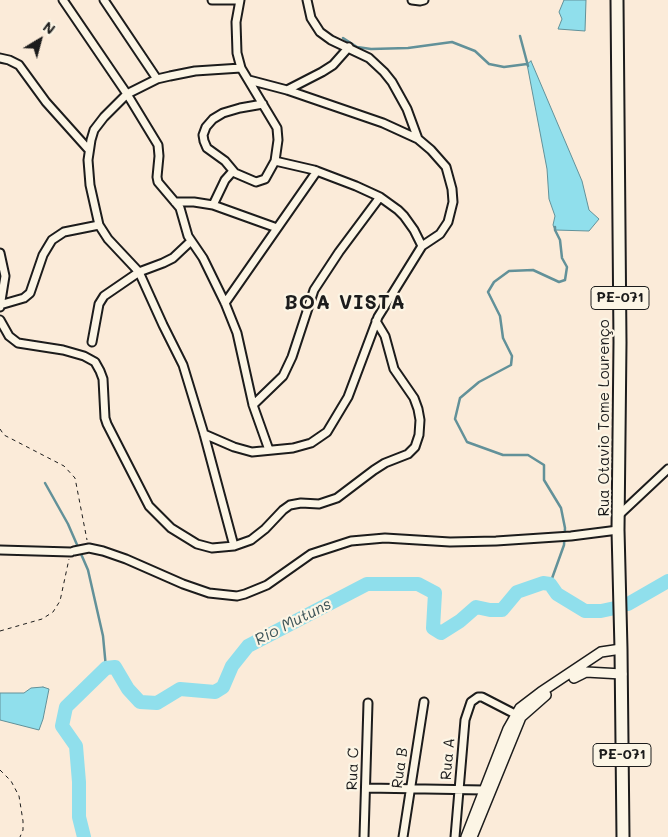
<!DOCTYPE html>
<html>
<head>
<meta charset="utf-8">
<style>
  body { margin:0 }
  #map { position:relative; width:668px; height:837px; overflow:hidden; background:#fbebd9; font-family:Mali,sans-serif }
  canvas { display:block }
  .north { position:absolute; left:15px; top:15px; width:50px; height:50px; -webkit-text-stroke:4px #fcf5e5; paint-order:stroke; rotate:37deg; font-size:14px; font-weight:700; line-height:20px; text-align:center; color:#1c1c1c }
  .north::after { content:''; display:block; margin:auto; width:18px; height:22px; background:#1c1c1c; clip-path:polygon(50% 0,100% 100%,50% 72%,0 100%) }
</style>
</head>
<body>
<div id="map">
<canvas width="668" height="837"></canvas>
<div class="north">N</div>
</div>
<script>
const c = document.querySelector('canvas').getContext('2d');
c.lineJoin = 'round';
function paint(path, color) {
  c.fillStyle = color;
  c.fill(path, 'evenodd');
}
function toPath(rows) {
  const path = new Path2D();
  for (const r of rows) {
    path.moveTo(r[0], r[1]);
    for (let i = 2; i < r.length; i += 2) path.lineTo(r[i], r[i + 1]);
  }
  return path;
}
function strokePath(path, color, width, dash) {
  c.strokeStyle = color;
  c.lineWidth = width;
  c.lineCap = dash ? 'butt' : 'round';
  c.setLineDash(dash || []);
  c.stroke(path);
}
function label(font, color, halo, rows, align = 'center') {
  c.font = font + ' Mali,sans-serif';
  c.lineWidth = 4.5;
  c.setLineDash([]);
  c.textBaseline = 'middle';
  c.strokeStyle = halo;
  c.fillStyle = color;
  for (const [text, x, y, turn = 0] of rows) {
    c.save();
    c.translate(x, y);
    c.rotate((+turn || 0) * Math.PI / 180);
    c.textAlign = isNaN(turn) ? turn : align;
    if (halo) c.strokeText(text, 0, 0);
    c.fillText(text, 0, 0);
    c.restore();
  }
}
const water = toPath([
  [564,0,586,0,585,31,558,29,562,19,559,12,564,0],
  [531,61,582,181,589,210,599,219,589,231,555,230,553,225,555,216,549,199,547,169,527,64,531,61],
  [43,687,49,689,43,719,39,730,0,720,0,693,24,693,31,688,43,687]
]);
paint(water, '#90dfec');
strokePath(water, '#629199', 1);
strokePath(toPath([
  [520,36,528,66],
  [343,38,357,47,371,49,408,48,452,42,475,51,489,64,504,67,527,64],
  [45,483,68,524,88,570,103,636,106,668],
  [550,584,564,545,565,528,561,508,544,480,544,465,528,455,503,455,467,442,455,419,460,398,479,382,511,365,512,356,503,338,500,316,488,292,494,282,509,271,533,270,559,282,565,280,567,267,562,258,560,240,555,230,555,227]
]), '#629199', 2.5);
strokePath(toPath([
  [628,604,668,581],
  [84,837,79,817,79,782,76,746,62,726,66,707,106,668,115,667,128,689,140,702,157,703,180,689,215,692,223,687,232,666,248,646,367,584,418,584,435,593,433,628,441,633,460,621,476,607,490,610,502,610,517,592,543,583,550,584,557,594,585,611,601,611,615,608]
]), '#90dfec', 14);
const minor = toPath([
  [63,0,127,94,158,145,159,156,157,177,158,182,180,208,188,236,203,258,225,303,237,333,253,405,269,450],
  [104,0,157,79],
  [212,0,240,0],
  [240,0,236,22,237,53,241,68,277,128,278,140,275,161,314,170,356,186,380,197,398,210,404,216,414,230,422,246],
  [307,0,311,18,320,32,331,40,369,58,384,72,392,82,407,109,418,139],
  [412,0,420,1,424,0],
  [0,58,9,60,19,65,46,102,89,150],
  [287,90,322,72,333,65,349,47],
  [263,104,240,108,223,113,213,119,206,127,203,135,204,141,207,148,225,161,235,173,256,182,265,179,275,161],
  [175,202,194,202,213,205,277,228],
  [213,205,225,180,233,171],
  [0,253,5,276,0,307],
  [225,303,317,171],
  [0,305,24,298,30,293,43,255,52,240,64,232,99,225],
  [0,320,9,336,18,343,63,350,84,356,95,362,100,371,103,379,105,418,107,424,149,506,171,528,197,544,212,548,234,546,251,540,265,529,283,510,290,505,301,503,319,504,337,498,374,470,385,463,408,454,415,447,419,435,420,420,418,409,414,398,394,369,385,336,376,321],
  [92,342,99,304,104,296,139,272,163,263,173,258,191,241],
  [253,405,283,376,292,357,314,290,339,252,380,197],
  [204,434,234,447,252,452,293,448,311,443,327,432,348,397,378,317,422,246,440,234,448,222,453,202,452,189,446,167,431,150,418,139,383,123,287,90,249,80],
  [619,515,668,469],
  [234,546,204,434,183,365,163,325,139,272,108,239,99,225,90,185,88,160,91,140,94,130,104,117,127,94,157,79,170,76,195,71,241,68],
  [0,550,71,552],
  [74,551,89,548,103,551,126,559,183,584,209,593,237,596,245,594,267,585,311,554,351,541,385,538,450,542,496,541,571,536,618,530],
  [366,788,484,790],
  [364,837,368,703],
  [403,837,424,702],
  [455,837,465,720,471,702,478,697,482,697,515,714]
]);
const tertiary = toPath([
  [574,678,586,672,622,674],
  [466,837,508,729,520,708,541,692,601,652,621,649],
  [472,837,521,717,546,695]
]);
const primary = toPath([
  [617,0,620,342,618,530,621,649,623,837]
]);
strokePath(minor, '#1c1c1c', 11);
strokePath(tertiary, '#1c1c1c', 12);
strokePath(primary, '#1c1c1c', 15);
strokePath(toPath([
  [0,429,4,435,64,466,75,478,87,540],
  [0,631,42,619,53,612,60,601,69,559],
  [0,770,11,781,19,796,23,821,23,830,20,837]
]), '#1c1c1c', 1, [4, 4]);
strokePath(minor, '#fcf5e5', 7);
strokePath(tertiary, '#fcf5e5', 9);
strokePath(primary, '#fcf5e5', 11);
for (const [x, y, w] of [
  [620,298,58],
  [622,755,58]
]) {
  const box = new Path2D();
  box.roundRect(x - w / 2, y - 11.5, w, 23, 4);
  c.fillStyle = '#fcf5e5';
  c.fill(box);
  strokePath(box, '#1c1c1c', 1);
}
label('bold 14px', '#1c1c1c', null, [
  ["PE-071",620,298],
  ["PE-071",622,755]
]);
label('15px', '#1c1c1c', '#fcf5e5', [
  ["Rua Otavio Tome Lourenço",604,418,-90],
  ["Rua A",448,759,-85],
  ["Rua B",400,768,-82],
  ["Rua C",353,769,-88]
]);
label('italic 16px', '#3f565a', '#fcf5e5', [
  ["Rio Mutuns",293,622,-27]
]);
c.letterSpacing = '1px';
label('bold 20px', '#1c1c1c', '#fcf5e5', [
  ["BOA VISTA",345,303]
]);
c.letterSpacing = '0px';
</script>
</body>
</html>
